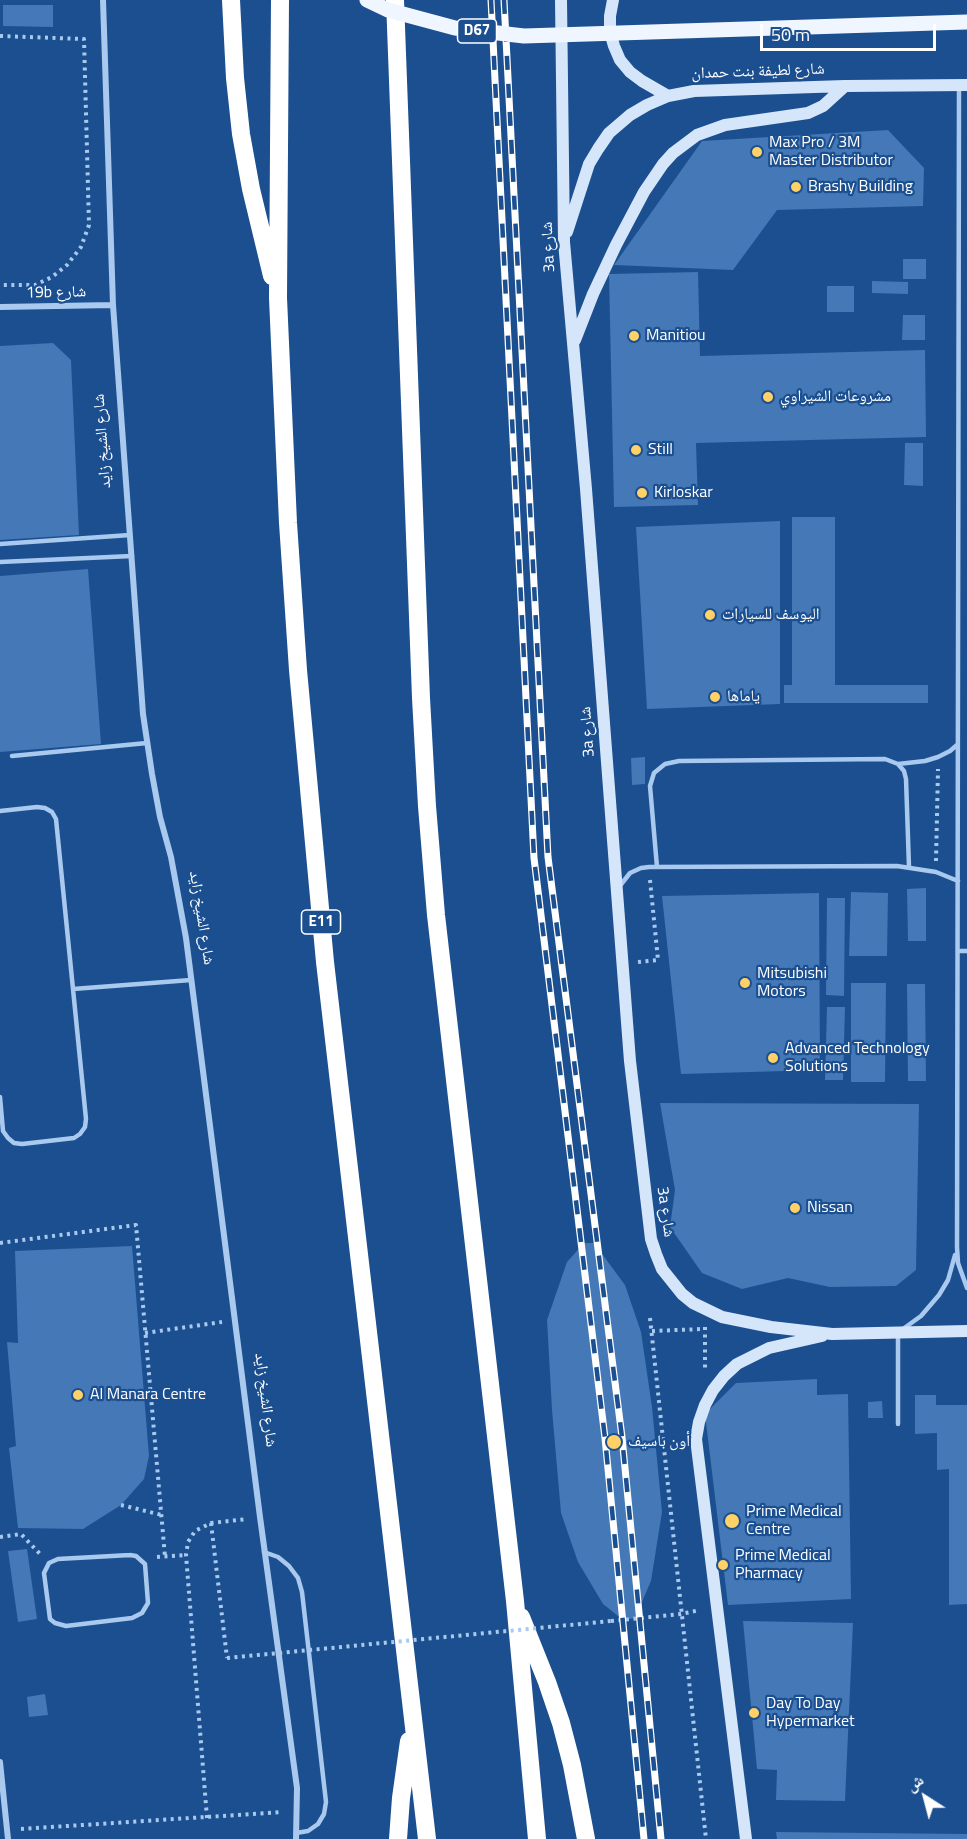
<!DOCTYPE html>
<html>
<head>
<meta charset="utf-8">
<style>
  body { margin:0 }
  #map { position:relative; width:967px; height:1839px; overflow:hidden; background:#1b4f8f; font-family:"Titillium Web","Noto Naskh Arabic",sans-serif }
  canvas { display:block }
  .north { position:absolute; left:895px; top:1767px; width:60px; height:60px; -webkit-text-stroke:4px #1b4f8f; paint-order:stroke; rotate:324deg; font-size:16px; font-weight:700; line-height:24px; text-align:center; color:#fff }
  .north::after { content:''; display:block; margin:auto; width:21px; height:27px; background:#fff; clip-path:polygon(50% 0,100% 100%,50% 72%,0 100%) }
  .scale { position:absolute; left:760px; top:24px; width:176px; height:27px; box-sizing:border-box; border:3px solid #fff; border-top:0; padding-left:8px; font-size:18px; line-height:21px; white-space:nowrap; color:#fff; -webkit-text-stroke:4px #1b4f8f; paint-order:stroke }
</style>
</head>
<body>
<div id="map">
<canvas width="967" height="1839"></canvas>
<div class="north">ش</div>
<div class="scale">50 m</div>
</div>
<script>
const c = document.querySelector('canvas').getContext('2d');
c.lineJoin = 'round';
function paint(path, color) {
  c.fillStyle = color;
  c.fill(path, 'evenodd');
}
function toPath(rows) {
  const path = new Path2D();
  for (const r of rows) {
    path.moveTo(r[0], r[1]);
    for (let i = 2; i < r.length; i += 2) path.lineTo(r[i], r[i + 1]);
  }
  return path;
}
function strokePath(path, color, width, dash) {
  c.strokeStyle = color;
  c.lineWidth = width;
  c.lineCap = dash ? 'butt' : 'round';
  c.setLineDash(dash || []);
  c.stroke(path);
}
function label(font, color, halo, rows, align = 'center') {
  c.font = font + ' "Titillium Web","Noto Naskh Arabic",sans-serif';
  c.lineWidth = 4.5;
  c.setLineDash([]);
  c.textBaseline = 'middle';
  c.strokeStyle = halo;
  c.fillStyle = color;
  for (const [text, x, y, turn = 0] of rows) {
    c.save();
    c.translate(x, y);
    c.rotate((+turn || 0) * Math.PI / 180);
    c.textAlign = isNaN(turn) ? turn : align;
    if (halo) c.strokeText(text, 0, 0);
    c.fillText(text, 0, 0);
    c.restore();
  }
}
paint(toPath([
  [3,5,53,5,53,27,3,26],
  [888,130,924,168,923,206,777,210,733,270,614,265,702,141],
  [903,259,926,259,926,279,903,279],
  [698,272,700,356,925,350,926,437,696,443,698,505,614,507,609,274],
  [872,281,908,282,908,294,872,293],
  [827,286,854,286,854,312,827,312],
  [903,315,925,315,925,340,902,340],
  [53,343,71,360,79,535,0,540,0,346],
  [905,443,923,443,923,486,904,485],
  [792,517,835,517,835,685,928,685,928,703,784,703,784,685,792,685],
  [780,521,780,704,647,709,636,527],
  [88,569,101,744,0,752,0,576],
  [645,757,645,784,632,785,631,758],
  [926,888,926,941,908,941,907,889],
  [851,892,888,893,887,956,849,956],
  [819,893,820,1070,681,1074,662,896],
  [827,898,845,898,844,996,826,995],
  [851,983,886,983,885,1082,851,1082],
  [907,984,925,984,926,1081,908,1081],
  [827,1007,845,1007,843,1080,825,1080],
  [660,1103,919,1104,916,1270,896,1286,830,1287,788,1278,742,1289,702,1273,670,1227,675,1190],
  [584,1243,594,1243,625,1285,641,1332,652,1407,662,1512,651,1581,635,1618,623,1620,603,1604,578,1562,561,1513,552,1410,547,1320,567,1262],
  [132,1246,149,1456,144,1479,121,1505,83,1529,18,1528,9,1448,16,1446,7,1342,18,1343,15,1251],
  [817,1379,817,1395,848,1394,851,1599,728,1605,705,1414,736,1383],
  [915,1395,936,1395,936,1405,967,1405,967,1604,949,1605,949,1469,937,1470,937,1433,915,1434],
  [882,1401,883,1418,868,1418,868,1402],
  [27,1549,37,1619,18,1622,8,1551],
  [743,1621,853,1623,845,1801,776,1800,777,1770,757,1769],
  [45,1694,48,1715,29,1717,27,1697],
  [776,1832,967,1834,967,1839,777,1839]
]), '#4478b7');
strokePath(toPath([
  [0,36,84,39,89,225,81,247,67,265,52,277,35,285,0,285],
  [936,861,938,769],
  [638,962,658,960,650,880],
  [0,1243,136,1225,165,1557],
  [650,1318,706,1839],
  [705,1327,705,1370],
  [652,1331,703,1329],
  [145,1333,222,1322],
  [121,1505,162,1515],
  [211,1523,227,1658],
  [0,1537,21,1534,40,1554],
  [157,1557,186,1555],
  [611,1621,681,1614,700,1610],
  [207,1818,186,1555,188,1542,195,1531,211,1523,247,1519],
  [21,1829,283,1812]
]), '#a9c9ee', 4, [3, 4.5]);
strokePath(toPath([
  [959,85,957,1247,958,1263,967,1288],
  [0,544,130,535],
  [0,562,132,556],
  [12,756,147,743],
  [898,764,925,761,938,757,950,751,957,745],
  [0,811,37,807,45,808,52,812,56,819,86,1119,85,1127,80,1134,74,1138,22,1144,14,1143,8,1138,3,1131,0,1097],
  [657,867,650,786,654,773,665,764,679,761,885,759,898,764,904,771,906,779,909,867],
  [619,887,630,873,641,868,649,867,897,866,936,872,958,881],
  [958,951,967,951],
  [73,989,191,980],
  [903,1329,921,1316,939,1295,948,1280,955,1255],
  [898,1424,898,1335],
  [264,1552,278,1557,289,1566,298,1578,302,1592,326,1802,324,1814,318,1824,308,1831,296,1833],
  [130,1555,136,1556,145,1564,148,1603,142,1613,132,1618,66,1626,55,1623,50,1619,44,1573,49,1563,58,1559,130,1555]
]), '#a9c9ee', 4.5);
strokePath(toPath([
  [103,0,113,305,143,714,152,774,160,817,171,857,186,938,260,1517,297,1788,296,1839],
  [0,307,113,305],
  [0,1762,8,1839]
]), '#a9c9ee', 6);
strokePath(toPath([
  [561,0,564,242,586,489,630,1061,651,1239,656,1254,662,1269,682,1294,693,1303,722,1317,771,1327,832,1334,967,1331],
  [613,0,610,16,610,32,614,46,620,60,630,72,642,81,668,96],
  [567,232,589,164,598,149,609,133,630,115,647,105,668,96,694,91,845,86,967,85],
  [575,340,593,294,616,245,644,192,663,164,673,153,697,135,725,125,808,113,823,106,845,86],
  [746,1839,696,1439,699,1422,705,1405,713,1390,724,1376,737,1364,769,1348,822,1336]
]), '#d6e6fa', 12);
strokePath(toPath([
  [231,0,235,78,241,134,251,189,272,276],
  [280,0,278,298,288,523,298,670,325,962,427,1839],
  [395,0,421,698,427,806,436,915,515,1601,537,1839],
  [521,1617,547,1682,561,1723,572,1765,586,1839],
  [398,1839,401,1798,409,1741]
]), '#fff', 18);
const rail = toPath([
  [491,0,534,858,605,1438,644,1839],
  [504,0,548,857,622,1437,661,1839]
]);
strokePath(rail, '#fff', 7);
strokePath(rail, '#1b4f8f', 4.5, [14]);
strokePath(toPath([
  [227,1658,611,1621]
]), '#a9c9ee', 4, [3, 4.5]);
strokePath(toPath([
  [367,0,388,10,455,28,524,36,967,22]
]), '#f0f6ff', 15);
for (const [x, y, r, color] of [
  [757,152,6,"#ffd166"],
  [796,187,6,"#ffd166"],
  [634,336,6,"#ffd166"],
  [768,397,6,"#ffd166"],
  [636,450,6,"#ffd166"],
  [642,493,6,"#ffd166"],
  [710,615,6,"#ffd166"],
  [715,697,6,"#ffd166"],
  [745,983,6,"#ffd166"],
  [773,1058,6,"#ffd166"],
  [795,1208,6,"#ffd166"],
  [78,1395,6,"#ffd166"],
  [614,1442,8,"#ffd166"],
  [732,1521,8,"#ffd166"],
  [723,1565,6,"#ffd166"],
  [754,1713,6,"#ffd166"]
]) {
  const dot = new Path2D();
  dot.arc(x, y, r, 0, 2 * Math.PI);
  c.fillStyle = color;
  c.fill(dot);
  strokePath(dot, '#1b4f8f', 2);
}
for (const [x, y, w] of [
  [477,31,39],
  [321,922,39]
]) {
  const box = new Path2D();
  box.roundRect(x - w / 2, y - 12, w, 24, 4.5);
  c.fillStyle = '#1b4f8f';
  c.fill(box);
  strokePath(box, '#fff', 1.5);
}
label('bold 15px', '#fff', null, [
  ["D67",477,31],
  ["E11",321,922]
]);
label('16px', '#fff', '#1b4f8f', [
  ["شارع لطيفة بنت حمدان",758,72,-2],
  ["3a شارع",549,247,-93],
  ["19b شارع",56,293,-1],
  ["شارع الشيخ زايد",103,441,-94],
  ["3a شارع",588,732,-94],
  ["شارع الشيخ زايد",201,918,81],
  ["3a شارع",665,1212,82],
  ["شارع الشيخ زايد",265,1400,83]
]);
label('16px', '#fff', '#1b4f8f', [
  ["Max Pro / 3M",769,143],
  ["Master Distributor",769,161],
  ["Brashy Building",808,187],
  ["Manitiou",646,336],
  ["مشروعات الشيراوي",780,397],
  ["Still",648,450],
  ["Kirloskar",654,493],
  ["اليوسف للسيارات",722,615],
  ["ياماها",727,697],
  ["Mitsubishi",757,974],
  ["Motors",757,992],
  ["Advanced Technology",785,1049],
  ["Solutions",785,1067],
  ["Nissan",807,1208],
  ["Al Manara Centre",90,1395],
  ["أون باسيف",628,1442],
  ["Prime Medical",746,1512],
  ["Centre",746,1530],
  ["Prime Medical",735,1556],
  ["Pharmacy",735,1574],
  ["Day To Day",766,1704],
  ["Hypermarket",766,1722]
], 'left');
</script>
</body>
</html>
